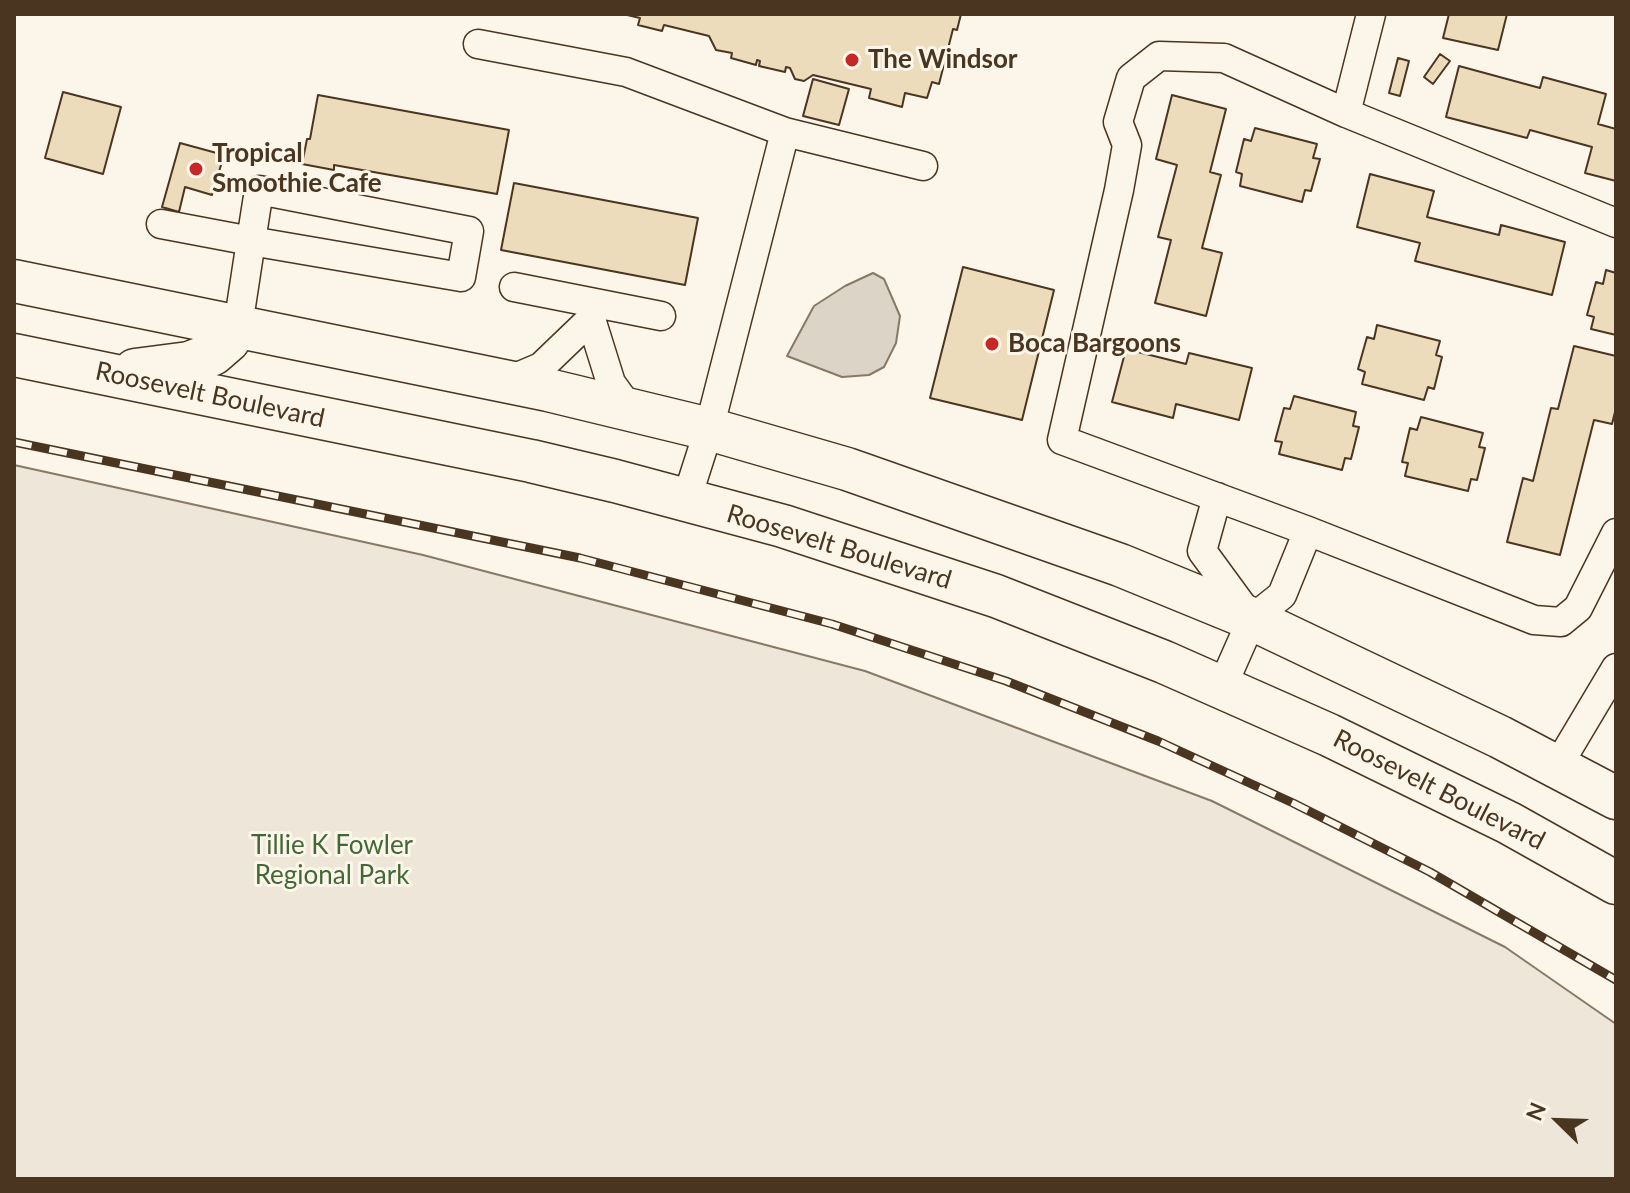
<!DOCTYPE html>
<html>
<head>
<meta charset="utf-8">
<style>
  body { margin:0 }
  #map { position:relative; width:1630px; height:1193px; overflow:hidden; background:#fbf6e9; font-family:Lato,sans-serif }
  canvas { display:block }
  .frame { position:absolute; inset:0; border:16px solid #4a3520; pointer-events:none }
  .north { position:absolute; left:1518px; top:1081px; width:80px; height:80px; -webkit-text-stroke:6px #fbf6e9; paint-order:stroke; rotate:293deg; font-size:22px; font-weight:700; line-height:32px; text-align:center; color:#4a3520 }
  .north::after { content:''; display:block; margin:auto; width:28px; height:36px; background:#4a3520; clip-path:polygon(50% 0,100% 100%,50% 72%,0 100%) }
</style>
</head>
<body>
<div id="map">
<canvas width="1630" height="1193"></canvas>
<div class="frame"></div>
<div class="north">N</div>
</div>
<script>
const ctx = document.querySelector('canvas').getContext('2d');
ctx.lineJoin = 'round';
function fill(path, color) {
  ctx.fillStyle = color;
  ctx.fill(path, 'evenodd');
}
function poly(rows) {
  const path = new Path2D();
  for (const r of rows) {
    path.moveTo(r[0], r[1]);
    for (let i = 2; i < r.length; i += 2) path.lineTo(r[i], r[i + 1]);
  }
  return path;
}
function trace(path, color, width, dash) {
  ctx.strokeStyle = color;
  ctx.lineWidth = width;
  ctx.lineCap = dash ? 'butt' : 'round';
  ctx.setLineDash(dash || []);
  ctx.stroke(path);
}
function label(font, color, halo, rows, align = 'center') {
  ctx.font = font + ' Lato,sans-serif';
  ctx.lineWidth = 6;
  ctx.setLineDash([]);
  ctx.textBaseline = 'middle';
  ctx.strokeStyle = halo;
  ctx.fillStyle = color;
  for (const [text, x, y, turn = 0] of rows) {
    ctx.save();
    ctx.translate(x, y);
    ctx.rotate((+turn || 0) * Math.PI / 180);
    ctx.textAlign = isNaN(turn) ? turn : align;
    if (halo) ctx.strokeText(text, 0, 0);
    ctx.fillText(text, 0, 0);
    ctx.restore();
  }
}
const green = poly([
  [14,465,423,555,865,671,1212,801,1505,947,1616,1024,1616,1179,14,1179,14,465]
]);
fill(green, '#ede6d9');
trace(green, '#887966', 2);
const water = poly([
  [873,273,884,279,900,316,896,343,884,367,869,375,842,377,787,356,814,306,845,286,873,273]
]);
fill(water, '#dcd4c6');
trace(water, '#887966', 2);
const building = poly([
  [623,14,961,14,957,30,953,29,939,84,932,82,927,98,905,93,902,107,869,98,871,89,813,75,804,81,795,79,790,68,786,67,785,72,759,66,760,61,757,60,756,65,731,58,732,53,716,50,709,36,664,25,662,31,638,25,640,18,623,14],
  [1449,14,1507,14,1498,50,1443,38,1449,14],
  [1440,54,1450,61,1433,84,1424,77,1440,54],
  [1398,58,1409,61,1400,96,1389,93,1398,58],
  [1459,66,1540,88,1543,77,1606,94,1598,124,1616,129,1616,181,1585,173,1592,147,1530,130,1527,138,1446,117,1459,66],
  [813,79,849,89,839,125,803,116,813,79],
  [63,92,121,107,103,174,45,158,63,92],
  [318,95,509,130,497,194,334,165,334,170,302,164,307,139,310,139,318,95],
  [1172,95,1226,109,1210,172,1221,175,1202,248,1222,253,1206,316,1155,303,1171,240,1158,237,1177,165,1156,159,1172,95],
  [1255,128,1317,144,1313,158,1320,159,1311,191,1305,190,1302,202,1240,186,1242,174,1236,172,1244,139,1251,141,1255,128],
  [180,143,224,155,212,195,185,187,179,212,162,207,180,143],
  [1370,174,1434,191,1427,217,1499,235,1501,225,1565,242,1552,295,1415,261,1420,243,1357,227,1370,174],
  [514,183,698,218,685,285,501,250,514,183],
  [963,267,1054,290,1022,420,930,398,963,267],
  [1606,270,1616,273,1616,335,1591,329,1594,317,1587,315,1596,282,1603,284,1606,270],
  [1377,325,1440,341,1436,355,1442,357,1434,389,1428,387,1424,400,1362,384,1365,372,1358,369,1367,337,1374,339,1377,325],
  [1574,346,1616,356,1616,408,1612,424,1594,420,1560,555,1507,542,1523,478,1533,481,1551,408,1558,409,1574,346],
  [1126,349,1186,364,1189,353,1252,368,1239,420,1176,404,1173,418,1112,402,1126,349],
  [1294,396,1356,412,1353,426,1359,427,1351,459,1345,458,1342,470,1279,454,1282,442,1275,441,1284,408,1290,409,1294,396],
  [1421,417,1483,433,1479,447,1485,448,1477,480,1471,479,1468,491,1405,476,1408,463,1402,462,1410,428,1417,430,1421,417]
]);
fill(building, '#ecdcbc');
trace(building, '#4a3520', 2);
const minor = poly([
  [1371,14,1346,113,1224,58,1159,56,1131,78,1118,122,1127,145,1119,190,1062,440,1308,531,1534,620,1561,622,1578,608,1616,533],
  [478,44,626,72,785,132,709,429,686,501],
  [1346,113,1616,223],
  [785,132,923,166],
  [161,224,251,241,259,190,469,231,461,277,251,241,238,326],
  [514,287,661,316],
  [508,381,541,367,591,319,611,383,629,408],
  [1217,497,1202,551,1251,618],
  [1222,687,1252,619,1282,595,1308,531],
  [1557,767,1616,668]
]);
const highway = poly([
  [14,281,548,390,709,429,847,469,1120,565,1252,619,1500,737,1616,798],
  [14,355,531,461,615,481,783,526,996,596,1164,662,1329,735,1509,823,1616,883],
  [135,370,189,363,213,354,228,341,238,326]
]);
trace(minor, '#4a3520', 31);
trace(highway, '#4a3520', 45);
trace(minor, '#fbf6e9', 28);
trace(highway, '#fbf6e9', 42);
const rail = poly([
  [14,442,580,558,832,624,1006,681,1158,741,1293,803,1430,872,1616,980]
]);
trace(rail, '#4a3520', 9);
trace(rail, '#fbf6e9', 6, [18]);
for (const [x, y, r, color] of [
  [852,60,8,"#c62828"],
  [196,169,8,"#c62828"],
  [992,344,8,"#c62828"]
]) {
  const dot = new Path2D();
  dot.arc(x, y, r, 0, 2 * Math.PI);
  ctx.fillStyle = color;
  ctx.fill(dot);
  trace(dot, '#fbf6e9', 3);
}
label('bold 26px', '#4a3520', '#fbf6e9', [
  ["The Windsor",868,60],
  ["Tropical",212,154],
  ["Smoothie Cafe",212,184],
  ["Boca Bargoons",1008,344]
], 'left');
label('26px', '#4a3520', '#fbf6e9', [
  ["Roosevelt Boulevard",210,395,12],
  ["Roosevelt Boulevard",839,547,17],
  ["Roosevelt Boulevard",1439,790,27]
]);
label('26px', '#436837', '#fbf6e9', [
  ["Tillie K Fowler",332,846],
  ["Regional Park",332,876]
]);
</script>
</body>
</html>
